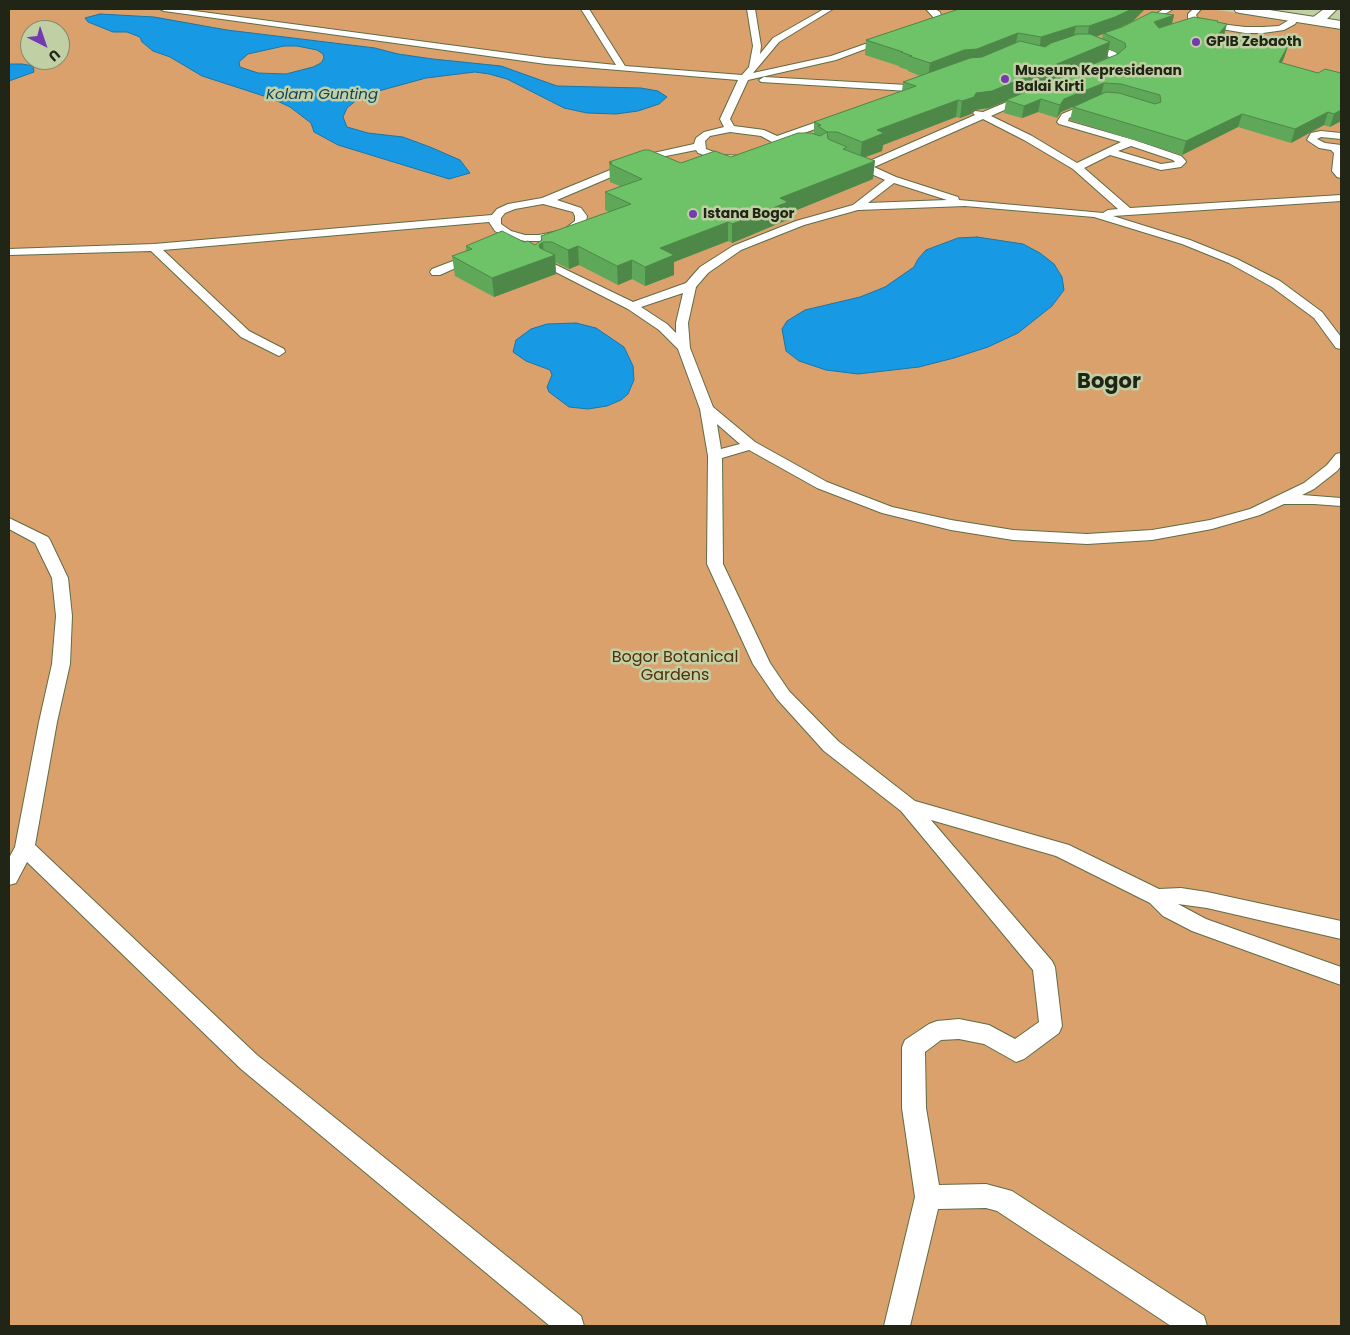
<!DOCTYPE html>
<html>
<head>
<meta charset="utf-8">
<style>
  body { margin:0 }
  #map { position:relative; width:1350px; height:1335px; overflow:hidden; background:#c1cfa5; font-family:Poppins,sans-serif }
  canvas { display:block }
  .frame { position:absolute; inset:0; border:10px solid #202515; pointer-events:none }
  .north { position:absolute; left:20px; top:20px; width:50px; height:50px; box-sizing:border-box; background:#c1cfa5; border:1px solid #818b6b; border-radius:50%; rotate:139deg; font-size:14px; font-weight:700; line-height:20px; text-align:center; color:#202515 }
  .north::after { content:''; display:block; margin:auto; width:18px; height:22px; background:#743bb1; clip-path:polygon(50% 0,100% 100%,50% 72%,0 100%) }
</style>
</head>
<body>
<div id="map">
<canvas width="1350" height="1335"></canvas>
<div class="frame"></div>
<div class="north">U</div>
</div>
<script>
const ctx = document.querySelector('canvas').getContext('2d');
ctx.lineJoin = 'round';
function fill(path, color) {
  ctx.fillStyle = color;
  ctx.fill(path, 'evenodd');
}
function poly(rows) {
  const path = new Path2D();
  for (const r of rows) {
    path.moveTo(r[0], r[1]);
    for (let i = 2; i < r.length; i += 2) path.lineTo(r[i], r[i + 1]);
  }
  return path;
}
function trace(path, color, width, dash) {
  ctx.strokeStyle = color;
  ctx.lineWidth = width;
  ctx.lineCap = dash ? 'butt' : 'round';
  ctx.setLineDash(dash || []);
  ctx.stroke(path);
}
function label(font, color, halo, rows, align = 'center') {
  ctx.font = font + ' Poppins,sans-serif';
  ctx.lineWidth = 5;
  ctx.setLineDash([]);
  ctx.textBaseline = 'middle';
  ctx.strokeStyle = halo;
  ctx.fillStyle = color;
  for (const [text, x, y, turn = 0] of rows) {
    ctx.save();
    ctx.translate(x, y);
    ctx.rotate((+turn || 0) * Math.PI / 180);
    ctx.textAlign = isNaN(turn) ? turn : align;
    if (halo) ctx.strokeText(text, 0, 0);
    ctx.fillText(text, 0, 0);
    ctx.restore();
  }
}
fill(poly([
  [9,9,1212,9,1341,29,1341,1326,9,1326],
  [30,30,60,30,60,60,30,60]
]), '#dba16d');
const water = poly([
  [100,14,154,17,227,30,375,48,398,54,433,59,501,66,557,86,641,88,658,91,667,97,659,104,638,111,616,114,587,113,564,108,507,79,489,74,475,72,426,78,375,92,359,98,347,108,343,117,347,127,368,133,403,137,430,147,460,160,470,173,449,179,338,145,314,132,311,123,290,107,273,99,202,76,170,57,153,51,142,42,140,37,127,32,113,32,88,22,85,18,100,14],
  [284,46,297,46,317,50,323,54,324,58,321,63,313,67,286,74,258,73,240,67,239,62,248,54,284,46],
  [9,64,22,64,33,66,34,72,9,81,9,64],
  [977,237,1023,244,1040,253,1054,264,1062,277,1064,290,1052,306,1018,333,988,347,954,358,919,367,858,374,826,370,799,361,786,351,782,329,787,321,805,310,860,297,885,287,914,267,918,259,926,250,958,238,977,237],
  [576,323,596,328,624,347,633,366,634,380,628,394,621,400,607,406,588,409,569,407,549,392,547,387,552,375,550,370,526,361,513,352,516,340,531,329,547,324,576,323]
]);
fill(water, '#1899e4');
trace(water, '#1a76a6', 1);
const service = poly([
  [160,9,180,9,546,58,616,65,581,9,589,9,625,66,742,75,749,67,753,46,747,9,755,9,761,46,760,54,773,38,824,9,833,9,779,42,753,73,831,56,888,36,892,39,836,60,748,80,730,119,734,126,764,130,777,136,834,116,840,116,840,120,782,141,783,145,781,150,774,156,748,162,721,161,698,153,696,150,656,158,557,200,581,208,587,216,586,222,579,230,570,235,539,241,525,241,503,236,495,231,489,222,163,250,249,331,284,349,285,352,279,356,241,337,151,251,9,255,9,249,154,244,492,215,497,209,508,204,542,198,649,154,694,144,696,138,704,132,724,127,720,119,738,80,546,64,164,11,160,9],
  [730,132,761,136,772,142,773,145,767,152,748,156,722,155,706,149,705,141,710,136,730,132],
  [543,204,573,212,575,216,575,221,563,230,539,235,525,235,511,231,501,224,501,218,505,213,515,209,543,204],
  [926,9,935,9,940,12,942,19,923,30,917,30,917,26,934,18,926,9],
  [1164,9,1173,9,1145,26,1138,24,1164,9],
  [1193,9,1201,9,1196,15,1199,22,1195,24,1188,19,1188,14,1193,9],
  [1293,15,1300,17,1295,24,1284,30,1263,33,1245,33,1204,26,1200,24,1204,22,1245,27,1263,27,1279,26,1289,20,1293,15],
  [1088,42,1115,52,1122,58,1104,69,1098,69,1098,65,1112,58,1085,47,1084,45,1088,42],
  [764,77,925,86,930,89,925,92,761,82,759,80,764,77],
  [1026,94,1031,97,1029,99,991,116,1032,136,1077,163,1121,142,1059,124,1057,122,1062,114,1093,101,1096,102,1096,106,1069,118,1068,121,1134,140,1181,156,1185,160,1186,162,1181,167,1161,170,1110,155,1084,168,1130,208,1341,195,1341,201,1113,216,1190,240,1237,259,1280,281,1322,312,1341,337,1341,349,1336,348,1314,318,1272,287,1229,263,1182,244,1094,217,965,206,858,210,804,225,741,250,708,273,696,287,688,323,690,348,713,407,755,442,827,482,892,507,951,520,1013,530,1087,534,1152,530,1210,520,1250,509,1304,483,1327,465,1336,454,1341,453,1341,466,1337,471,1314,489,1302,495,1341,498,1341,506,1314,504,1284,504,1260,515,1212,529,1152,540,1087,544,1013,540,951,530,882,513,817,488,749,450,722,458,723,564,770,663,789,691,838,741,915,801,1069,845,1159,889,1181,888,1207,892,1341,921,1341,939,1207,908,1178,904,1206,919,1341,967,1341,985,1192,931,1163,916,1150,903,1056,856,931,820,1052,961,1055,967,1062,1026,1059,1033,1024,1059,1016,1062,984,1044,959,1039,941,1040,925,1052,926,1108,939,1185,986,1184,1012,1191,1204,1316,1207,1326,1171,1326,997,1211,986,1208,938,1209,910,1326,884,1326,915,1197,902,1108,902,1047,905,1040,929,1024,937,1021,959,1019,989,1025,1015,1039,1039,1022,1033,970,901,811,824,751,777,699,753,664,707,564,708,456,700,409,678,349,659,330,628,309,542,265,544,263,552,263,633,302,686,283,700,267,733,246,796,221,853,205,885,180,849,164,848,162,849,160,853,159,865,163,975,115,973,113,975,111,983,112,1026,94],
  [983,119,1024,140,1073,169,1118,209,1108,210,1103,213,959,200,958,197,896,177,874,167,983,119],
  [1131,146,1173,160,1175,162,1161,164,1118,151,1131,146],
  [894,183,947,200,868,203,894,183],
  [683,293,676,323,676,333,667,324,641,307,683,293],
  [717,424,740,444,721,449,717,424],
  [1321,131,1341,133,1341,139,1321,137,1317,139,1325,143,1341,145,1341,178,1337,177,1332,171,1334,153,1331,150,1319,148,1307,140,1311,133,1321,131],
  [474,253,480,256,478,258,440,275,432,275,430,272,432,269,474,253],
  [9,518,48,537,50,540,68,578,72,616,70,664,57,722,35,845,257,1055,581,1316,584,1326,550,1326,241,1069,27,862,16,883,9,885,9,858,15,847,39,722,52,664,56,616,52,578,35,543,9,529,9,518]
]);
const minor = poly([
  [1324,9,1337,9,1322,24,1312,24,1311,21,1312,18,1324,9]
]);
const primary = poly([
  [1234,9,1263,9,1341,21,1341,29,1240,13,1236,12,1234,9]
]);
trace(service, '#606c45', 2);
trace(minor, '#606c45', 2);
trace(primary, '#606c45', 2);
fill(service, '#fff');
fill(minor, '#fff');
fill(primary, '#fff');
fill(poly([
  [959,9,1145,9,1133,21,1119,28,1174,15,1172,24,1217,22,1224,35,1223,37,1288,46,1284,58,1282,63,1318,73,1341,73,1341,121,1330,127,1324,125,1291,143,1238,127,1182,155,1070,120,1073,107,1061,112,1057,118,1038,112,1022,118,1004,113,1006,101,989,108,974,110,971,114,960,118,956,117,883,145,882,151,865,157,873,179,787,214,787,220,732,243,728,241,674,262,674,275,645,286,632,279,618,285,579,265,569,269,555,262,556,274,494,297,455,276,452,256,466,251,466,246,524,242,535,245,541,241,541,236,609,212,605,210,605,192,620,186,610,182,609,162,681,163,731,157,814,134,814,122,902,91,903,82,920,76,908,71,908,70,899,67,899,66,865,55,866,40],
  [1103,34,1102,39,1096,37],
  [1109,49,1119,54,1053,81,1107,58]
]), '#5fa759');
fill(poly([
  [1132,9,1145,9,1133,21,1112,31,1104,33,1103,34,1087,40,1089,26],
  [1174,15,1171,27,1151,34,1154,22],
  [1227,24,1224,35,1214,48,1217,36],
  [1076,26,1073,40,1039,52,1041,37],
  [1018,33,1015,47,928,78,930,63,964,50],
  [1110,42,1107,58,1007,100,1006,100,1006,101,989,108,974,110,971,114,960,118,962,101,976,93],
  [1288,46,1284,58,1276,74,1279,62],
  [1104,83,1101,95,1061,112,1057,118,1060,105,1064,99],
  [1041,99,1038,112,1022,118,1024,106],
  [958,100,956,117,883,145,882,151,860,159,862,142,877,130],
  [1341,110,1341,121,1330,127,1334,114],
  [1328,112,1324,125,1291,143,1295,129],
  [1242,114,1238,127,1182,155,1186,141],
  [875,161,873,179,787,214,787,220,732,243,732,224,780,198],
  [728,222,728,241,674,262,674,275,645,286,645,267,660,248],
  [543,242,544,259,555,255,556,274,494,297,492,278],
  [578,246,579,265,569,269,568,250],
  [632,260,632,279,618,285,617,266]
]), '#4d8848');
const building = poly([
  [959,9,1132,9,1115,17,1089,26,1076,26,1041,37,1018,33,977,49,964,50,930,63,909,56,912,56,901,52,903,52,866,40,959,9],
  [1152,12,1174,15,1154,22,1159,28,1194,17,1218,21,1217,22,1227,24,1217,36,1288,46,1279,62,1318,73,1325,69,1341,73,1341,110,1334,114,1328,112,1295,129,1242,114,1186,141,1073,107,1106,92,1119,93,1155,104,1161,102,1160,95,1121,84,1104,83,1064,99,1060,105,1041,99,1024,106,1006,100,1118,54,1126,47,1125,43,1104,33,1122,27,1152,12],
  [1078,34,1090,34,1110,42,992,91,976,93,974,97,962,101,958,100,877,130,884,133,862,142,837,132,827,132,818,126,821,125,814,122,916,86,903,82,970,58,982,57,1020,41,1045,47,1051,43,1078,34],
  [827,132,828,139,847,147,843,149,875,161,780,198,788,202,732,224,728,222,660,248,674,255,645,267,632,260,617,266,578,246,568,250,552,242,543,242,539,245,540,248,555,255,492,278,452,256,472,249,466,246,502,231,524,242,528,241,535,245,542,240,541,236,631,204,605,192,642,179,610,164,612,163,609,162,644,150,649,150,681,163,715,151,731,157,798,133,811,133,820,136,827,132]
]);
fill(building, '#6ec267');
trace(building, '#4d8848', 1);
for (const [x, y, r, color] of [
  [1196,42,5,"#743bb1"],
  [1005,79,5,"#743bb1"],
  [693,214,5,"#743bb1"]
]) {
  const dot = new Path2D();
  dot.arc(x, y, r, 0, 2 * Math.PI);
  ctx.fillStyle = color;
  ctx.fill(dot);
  trace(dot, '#c1cfa5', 2);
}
label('bold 14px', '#202515', '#c1cfa5', [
  ["GPIB Zebaoth",1206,42],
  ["Museum Kepresidenan",1015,71],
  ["Balai Kirti",1015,87],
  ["Istana Bogor",703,214]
], 'left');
label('italic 15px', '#103e5d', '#c1cfa5', [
  ["Kolam Gunting",322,95]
]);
label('16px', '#522f08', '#c1cfa5', [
  ["Bogor Botanical",675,658],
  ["Gardens",675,676]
]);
label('bold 21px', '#202515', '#c1cfa5', [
  ["Bogor",1109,383]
]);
</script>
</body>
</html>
